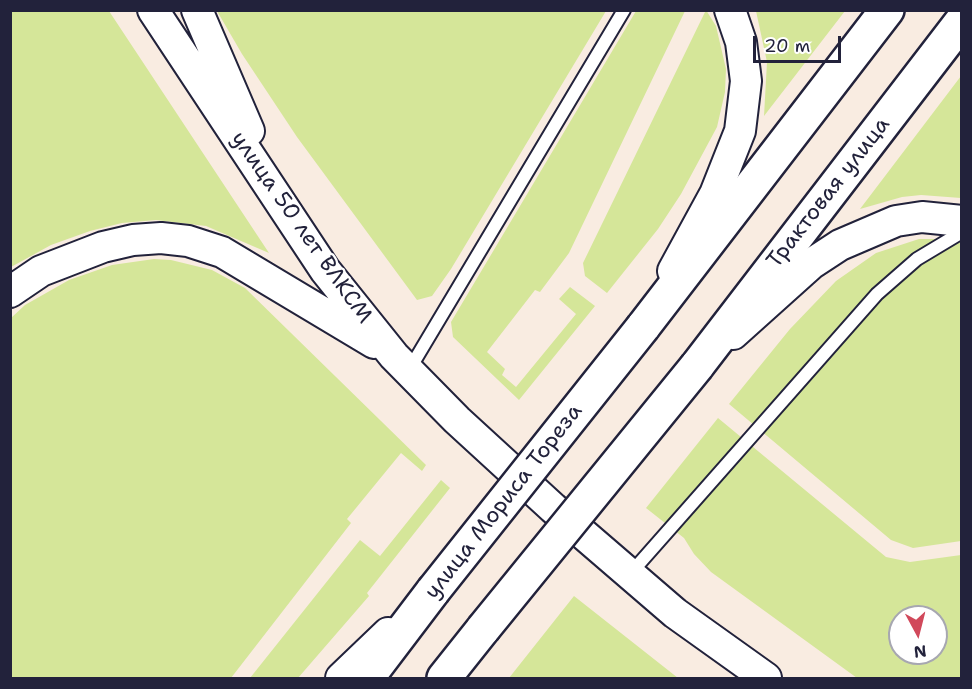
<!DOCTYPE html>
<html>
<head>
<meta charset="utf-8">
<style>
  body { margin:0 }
  #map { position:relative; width:972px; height:689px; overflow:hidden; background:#f9ece1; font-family:"Shantell Sans",sans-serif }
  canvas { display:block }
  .frame { position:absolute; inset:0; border:12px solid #22223b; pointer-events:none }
  .north { position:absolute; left:888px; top:605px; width:60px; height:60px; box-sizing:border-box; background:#fff; border:2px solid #a7a7b1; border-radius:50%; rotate:173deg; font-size:16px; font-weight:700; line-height:24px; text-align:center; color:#22223b }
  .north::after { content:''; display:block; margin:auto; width:21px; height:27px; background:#d1495b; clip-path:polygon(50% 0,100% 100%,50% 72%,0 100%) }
  .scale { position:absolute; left:753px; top:36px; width:88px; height:27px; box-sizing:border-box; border:3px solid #22223b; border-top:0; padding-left:8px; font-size:18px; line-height:21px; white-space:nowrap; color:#22223b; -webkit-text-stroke:4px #fff; paint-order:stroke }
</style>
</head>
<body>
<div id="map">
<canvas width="972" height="689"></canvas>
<div class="frame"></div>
<div class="north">N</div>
<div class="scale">20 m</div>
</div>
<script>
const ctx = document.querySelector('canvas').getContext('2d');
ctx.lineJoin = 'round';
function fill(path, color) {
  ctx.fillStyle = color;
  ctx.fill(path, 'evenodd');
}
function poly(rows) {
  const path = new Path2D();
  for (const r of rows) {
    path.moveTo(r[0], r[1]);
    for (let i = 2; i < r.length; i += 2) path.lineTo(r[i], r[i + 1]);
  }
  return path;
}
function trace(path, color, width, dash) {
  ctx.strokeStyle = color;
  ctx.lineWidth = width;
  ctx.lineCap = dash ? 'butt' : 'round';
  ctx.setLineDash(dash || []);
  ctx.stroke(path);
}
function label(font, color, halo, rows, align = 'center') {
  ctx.font = font + ' "Shantell Sans",sans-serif';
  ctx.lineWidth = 4.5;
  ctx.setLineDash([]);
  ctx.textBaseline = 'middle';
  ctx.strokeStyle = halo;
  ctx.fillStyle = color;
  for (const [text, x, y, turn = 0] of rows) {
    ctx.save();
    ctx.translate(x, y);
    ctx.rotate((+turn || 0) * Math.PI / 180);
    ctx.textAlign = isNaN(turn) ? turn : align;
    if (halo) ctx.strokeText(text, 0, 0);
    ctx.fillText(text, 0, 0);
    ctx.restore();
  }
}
fill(poly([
  [11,10,109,11,269,253,206,226,156,220,122,223,90,231,51,245,11,267],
  [706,10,716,26,726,69,725,92,717,127,681,194,658,229,607,293,585,276,583,263],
  [217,11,606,11,451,269,432,296,417,300,297,137,242,54],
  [636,11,685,11,569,253,540,292,535,290,487,352,505,369,502,375,516,387,576,314,559,299,570,287,595,306,519,400,453,337,451,322],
  [756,11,845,11,764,116,767,62],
  [961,76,961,198,921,195,902,197,860,209],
  [919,239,942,239,961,243,961,541,913,548,891,540,729,404,790,329,836,281,876,253],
  [154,259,171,260,212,270,245,288,426,465,422,471,401,453,347,519,351,523,231,678,11,678,11,318,25,305,69,280,112,265],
  [718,418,886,557,910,562,961,555,961,678,857,678,711,572,694,554,684,538,646,508],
  [900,617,936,617,936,653,900,653],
  [441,480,450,488,367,593,369,596,298,678,250,678,360,540,380,556],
  [574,596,678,678,509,678]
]), '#d5e699');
const service = poly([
  [409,370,624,10],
  [630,574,877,294,917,259,962,232]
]);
const tertiary = poly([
  [153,10,325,270,394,356,457,420,553,508,675,613,766,678],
  [197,10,249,131],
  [673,271,715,194,740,131,746,81,741,42,730,10],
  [10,292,41,271,103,247,133,240,161,238,188,241,222,252,374,343],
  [733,334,811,264,840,245,896,221,922,217,962,221],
  [341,678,388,633]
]);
const primary = poly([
  [643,327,887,10],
  [697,366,962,21],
  [367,678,433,591],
  [444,678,483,629]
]);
trace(service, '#22223b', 16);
trace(tertiary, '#22223b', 34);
trace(primary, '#22223b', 38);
trace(service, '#fff', 12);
trace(tertiary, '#fff', 30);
trace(primary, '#fff', 33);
const primaryBridge = poly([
  [433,591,643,327],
  [483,629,697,366]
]);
trace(primaryBridge, '#22223b', 38, []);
trace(primaryBridge, '#fff', 33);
label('22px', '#22223b', '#fff', [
  ["Трактовая улица",829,193,-52],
  ["улица 50 лет ВЛКСМ",301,228,55],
  ["улица Мориса Тореза",504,502,-52]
]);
</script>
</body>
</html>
